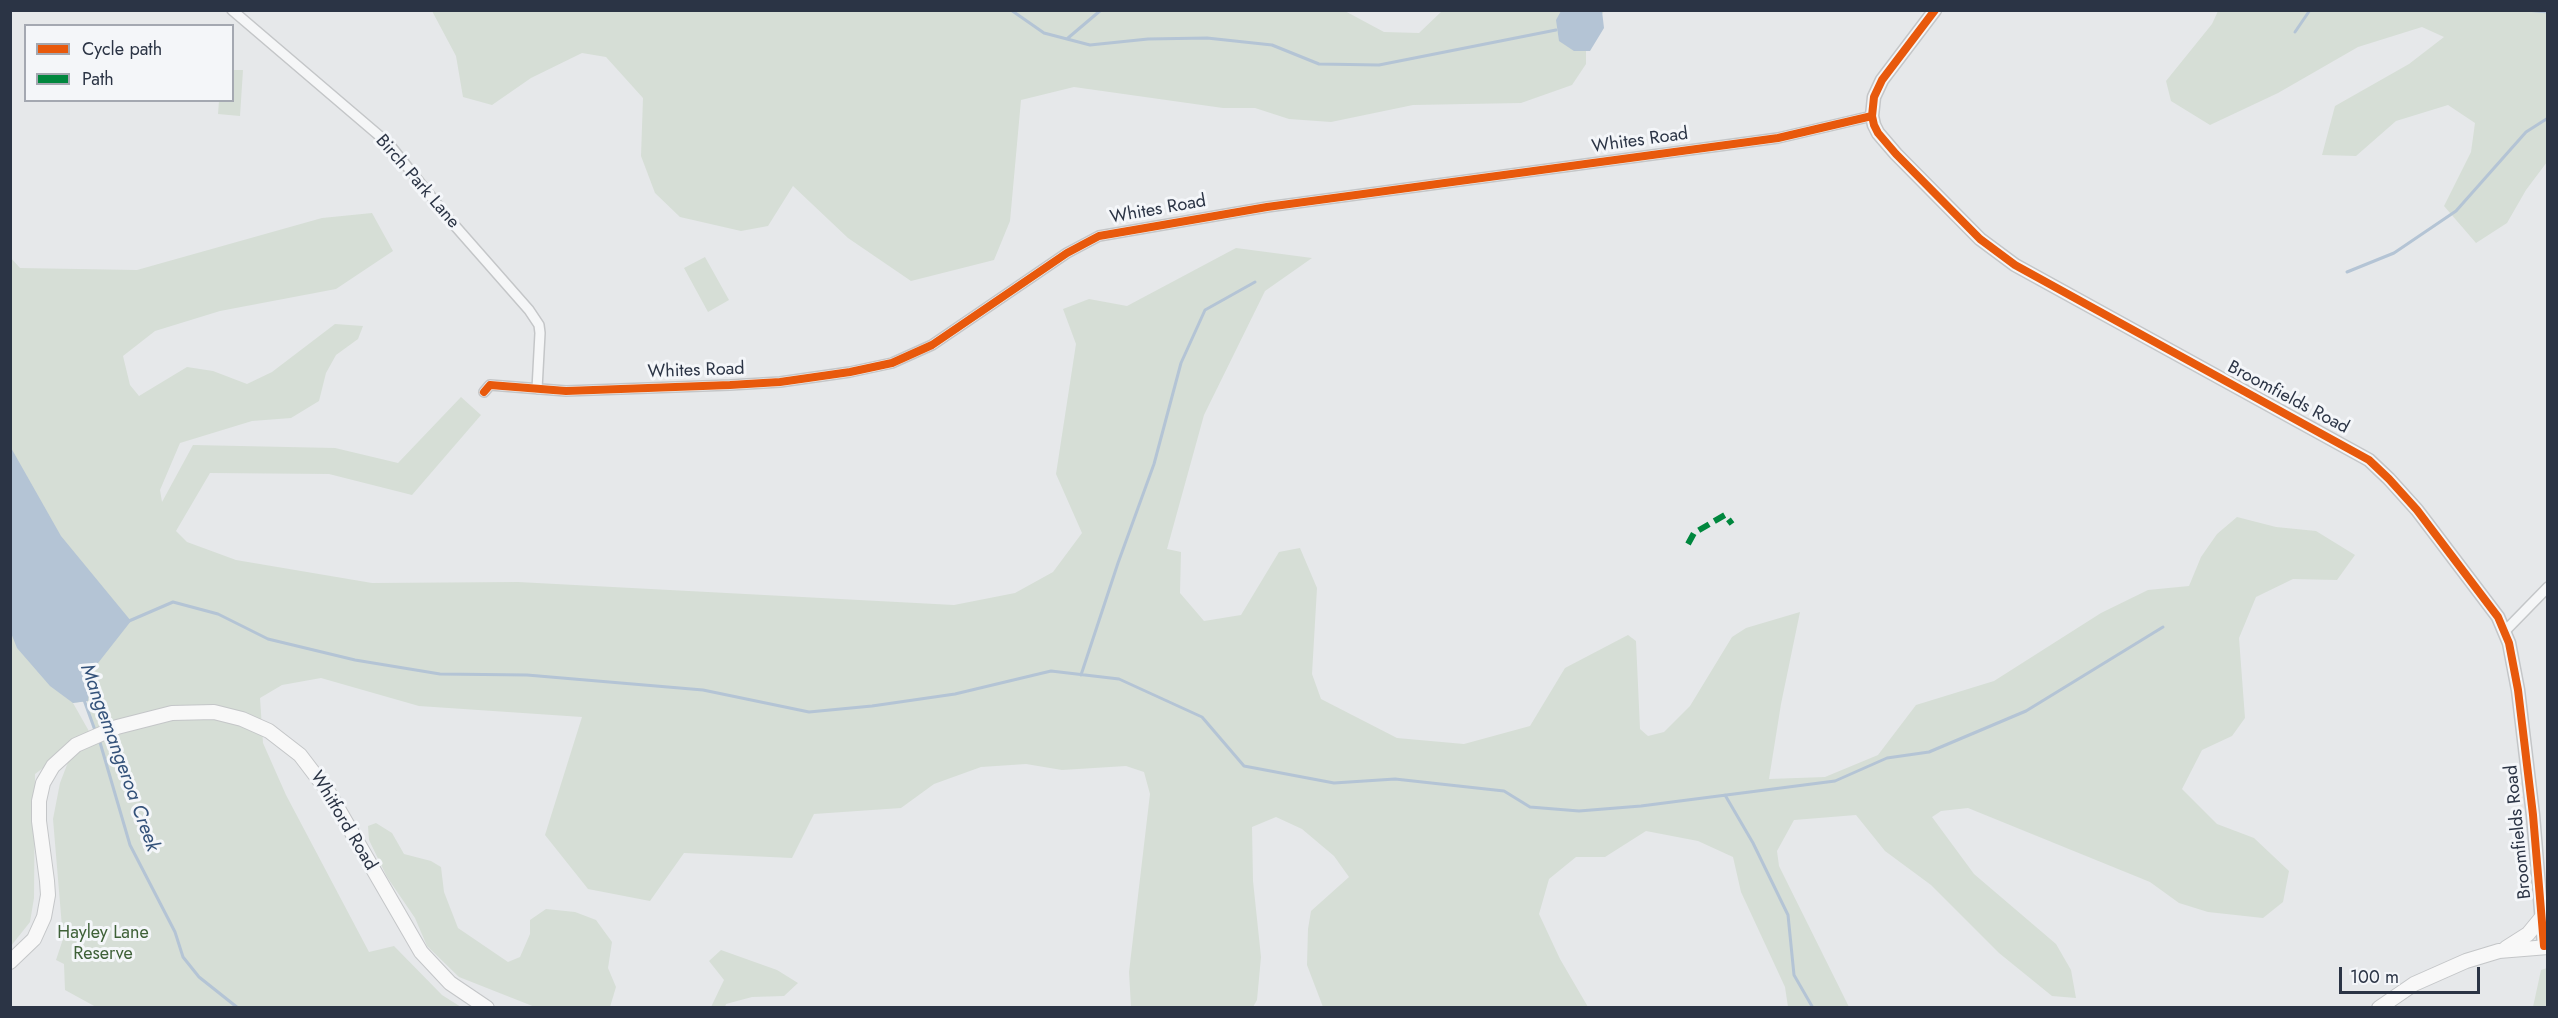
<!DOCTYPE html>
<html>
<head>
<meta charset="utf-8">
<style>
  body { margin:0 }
  #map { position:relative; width:2558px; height:1018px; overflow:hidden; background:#e6e8ea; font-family:Jost,sans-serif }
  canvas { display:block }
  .frame { position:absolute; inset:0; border:12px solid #2b3445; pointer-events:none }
  .legend { position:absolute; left:24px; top:24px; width:210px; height:78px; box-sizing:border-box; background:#f4f6f9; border:2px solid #a4a8b1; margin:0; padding:8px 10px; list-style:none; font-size:18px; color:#2b3445 }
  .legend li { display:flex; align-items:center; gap:12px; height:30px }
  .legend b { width:30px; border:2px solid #a4a8b1 }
  .scale { position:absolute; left:2339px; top:967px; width:141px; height:27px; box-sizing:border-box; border:3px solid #2b3445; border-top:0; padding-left:8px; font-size:18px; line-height:21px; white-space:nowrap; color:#2b3445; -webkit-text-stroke:4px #f4f6f9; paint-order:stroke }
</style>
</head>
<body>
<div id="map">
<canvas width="2558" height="1018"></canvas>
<div class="frame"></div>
<ul class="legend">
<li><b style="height:8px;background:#e8590c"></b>Cycle path</li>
<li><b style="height:8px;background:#00873e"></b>Path</li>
</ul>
<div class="scale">100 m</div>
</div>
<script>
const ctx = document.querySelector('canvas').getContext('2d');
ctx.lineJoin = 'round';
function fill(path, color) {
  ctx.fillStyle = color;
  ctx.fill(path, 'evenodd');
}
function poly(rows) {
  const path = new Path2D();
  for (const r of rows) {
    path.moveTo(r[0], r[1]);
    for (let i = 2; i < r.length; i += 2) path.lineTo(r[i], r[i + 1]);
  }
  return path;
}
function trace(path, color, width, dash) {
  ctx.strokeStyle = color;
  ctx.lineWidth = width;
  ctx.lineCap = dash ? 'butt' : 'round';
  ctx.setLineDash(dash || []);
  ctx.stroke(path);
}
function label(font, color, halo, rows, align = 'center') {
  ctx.font = font + ' Jost,sans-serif';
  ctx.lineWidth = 6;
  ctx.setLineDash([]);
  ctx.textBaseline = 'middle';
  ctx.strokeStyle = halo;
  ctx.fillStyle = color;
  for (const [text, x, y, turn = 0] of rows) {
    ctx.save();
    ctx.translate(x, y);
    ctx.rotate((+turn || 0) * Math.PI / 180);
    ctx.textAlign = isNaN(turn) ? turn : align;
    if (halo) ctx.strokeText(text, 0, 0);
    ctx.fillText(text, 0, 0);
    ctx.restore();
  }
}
fill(poly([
  [1343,10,1384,32,1419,33,1442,11,1604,11,1586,43,1586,64,1572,85,1521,103,1413,105,1331,122,1289,119,1255,108,1223,108,1074,87,1021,100,1010,221,994,260,911,281,848,238,793,186,768,226,741,231,680,217,655,193,641,156,643,98,606,57,582,53,531,78,492,105,463,97,456,56,432,11],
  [2218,11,2547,11,2547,162,2526,190,2507,223,2476,243,2444,206,2471,152,2475,123,2448,105,2396,121,2356,156,2322,155,2335,106,2409,64,2444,37,2422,27,2358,47,2278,93,2210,125,2171,101,2166,81,2212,24],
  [233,70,243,70,240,116,218,114,219,101,232,100],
  [372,213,393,251,336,289,220,311,155,331,123,356,130,385,139,396,187,367,213,371,247,384,272,372,335,324,363,326,358,339,336,355,326,373,319,401,291,418,252,421,180,443,160,490,162,502,193,445,335,448,398,463,461,397,481,415,412,495,329,474,210,473,176,531,187,542,236,560,372,583,518,582,954,605,1015,593,1053,572,1082,533,1056,474,1076,344,1063,309,1089,299,1127,306,1236,248,1312,258,1265,291,1204,415,1167,549,1181,552,1180,593,1204,621,1241,615,1279,552,1300,548,1317,588,1312,674,1321,699,1397,738,1464,744,1530,726,1565,668,1628,635,1636,641,1640,729,1648,736,1664,732,1690,706,1732,637,1746,628,1800,612,1781,704,1769,779,1825,777,1878,755,1916,705,1994,681,2101,613,2148,590,2189,586,2201,557,2217,534,2237,517,2276,527,2316,531,2355,555,2337,580,2293,579,2256,597,2239,638,2245,718,2232,736,2202,750,2182,789,2217,824,2254,838,2289,871,2283,902,2263,918,2208,912,2179,903,2150,882,1968,808,1941,811,1932,817,1974,874,2056,944,2071,970,2076,998,2052,996,1999,953,1931,885,1885,851,1856,815,1794,820,1777,851,1779,866,1849,1007,1788,1007,1785,987,1741,892,1733,857,1698,841,1646,831,1605,857,1576,857,1549,879,1539,914,1560,959,1588,1007,1323,1007,1307,965,1308,929,1311,911,1349,877,1334,856,1302,829,1276,817,1252,827,1253,881,1261,957,1257,1000,1253,1007,1131,1007,1129,972,1150,794,1144,772,1126,766,1062,770,1026,764,981,767,934,784,901,808,814,814,792,858,684,853,650,901,588,889,545,835,582,717,419,706,321,678,282,685,260,698,263,743,286,795,369,952,394,946,442,995,461,1007,96,1007,65,990,64,964,56,960,63,939,53,819,60,783,70,757,77,751,96,743,87,701,73,703,90,733,35,774,34,898,30,922,11,946,10,257,20,268,137,270,322,218],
  [705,257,729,300,708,312,684,268],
  [376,823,392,833,404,854,431,861,441,867,444,892,458,928,508,962,520,957,530,934,530,920,546,909,575,912,596,920,612,942,608,968,616,987,610,1007,535,1007,459,977,427,946,415,918,387,877,369,840,368,826],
  [721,950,777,970,798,983,784,996,752,997,726,1004,725,1007,711,1007,724,980,709,961],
  [2547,968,2547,1007,2533,1007,2541,970]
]), '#d6ded6');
fill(poly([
  [1561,11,1602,11,1604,28,1590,51,1574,51,1559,41,1556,20],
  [10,446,61,536,131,621,91,672,88,701,73,703,50,686,17,648,11,633]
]), '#b4c4d5');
trace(poly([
  [1011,10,1044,33,1090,45,1148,39,1207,38,1272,45,1319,64,1379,65,1556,30],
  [2526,10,2548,12],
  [2295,32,2310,10],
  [1068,38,1101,10],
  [2347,272,2394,253,2456,211,2526,132,2548,118],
  [129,621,173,602,218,614,268,639,355,660,440,674,527,675,703,690,809,712,872,706,955,694,1051,671,1119,679,1202,717,1244,766,1334,783,1395,779,1504,791,1530,807,1579,811,1641,806,1835,781,1887,758,1929,752,2026,711,2163,627],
  [1081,675,1118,563,1154,464,1181,363,1205,310,1255,282],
  [84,700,96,733],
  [99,739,130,845,175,932,183,957,199,977,238,1008],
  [1725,795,1753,843,1788,915,1794,975,1813,1008]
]), '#b4c4d5', 3);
const minor = poly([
  [232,10,389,144,449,219,529,310,539,325,540,333,537,389],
  [484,392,490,385,566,391,730,385,780,382,850,372,892,363,932,345,1067,253,1099,236,1267,207,1778,138,1872,116],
  [2505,631,2548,587]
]);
const tertiary = poly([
  [1935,10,1882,80,1874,97,1872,116,1874,125,1878,133,1896,154,1980,239,2015,265,2369,460,2389,479,2417,510,2498,617,2509,643,2518,690,2533,815,2544,946]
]);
const secondary = poly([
  [2506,948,2528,934,2542,917,2548,924],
  [10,962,34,939,44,917,48,895,47,881,39,821,39,801,43,783,53,766,76,745,117,727,172,713,214,712,242,719,269,731,300,755,329,793,421,952,450,983,487,1008],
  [2379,1008,2414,984,2466,961,2499,951,2548,947]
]);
trace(minor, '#c4c6c8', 12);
trace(tertiary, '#c4c6c8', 15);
trace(secondary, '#c4c6c8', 16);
trace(minor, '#f5f6f7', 9);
trace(tertiary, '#f5f6f7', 12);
trace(secondary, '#f8f8f8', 14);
trace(poly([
  [1688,544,1694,533,1725,515,1732,524]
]), '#00873e', 6, [12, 6]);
trace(poly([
  [1935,10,1882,80,1874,97,1872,116,1874,125,1878,133,1896,154,1980,239,2015,265,2369,460,2389,479,2417,510,2498,617,2509,643,2518,690,2533,815,2544,946],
  [484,392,490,385,566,391,730,385,780,382,850,372,892,363,932,345,1067,253,1099,236,1267,207,1778,138,1872,116]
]), '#e8590c', 8);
label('18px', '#2b3445', '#f4f6f9', [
  ["Whites Road",1640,141,-8],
  ["Birch Park Lane",417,182,49],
  ["Whites Road",1158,210,-10],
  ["Whites Road",696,371,-2],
  ["Broomfields Road",2288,398,28],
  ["Whitford Road",343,821,59],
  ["Broomfields Road",2519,832,-96]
]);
label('18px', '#3f6138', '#f4f6f9', [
  ["Hayley Lane",103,934],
  ["Reserve",103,955]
]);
label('italic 20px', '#34527a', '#f4f6f9', [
  ["Mangemangeroa Creek",119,758,70]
]);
</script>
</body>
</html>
